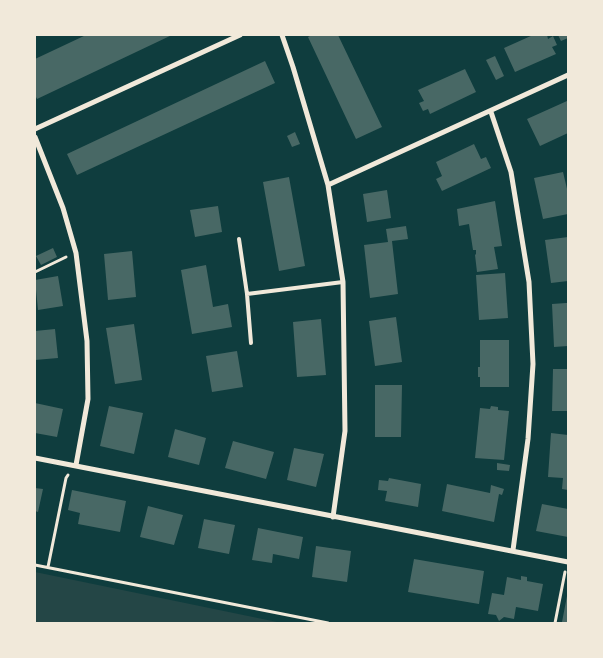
<!DOCTYPE html>
<html>
<head>
<meta charset="utf-8">
<style>
  body { margin:0 }
  #map { position:relative; width:603px; height:658px; overflow:hidden; background:#0f3d3e; font-family:Karla,sans-serif }
  canvas { display:block }
  .frame { position:absolute; inset:0; border:36px solid #f1e9da; pointer-events:none }
</style>
</head>
<body>
<div id="map">
<canvas width="603" height="658"></canvas>
<div class="frame"></div>
</div>
<script>
const ctx = document.querySelector('canvas').getContext('2d');
ctx.lineJoin = 'round';
function fill(path, color) {
  ctx.fillStyle = color;
  ctx.fill(path, 'evenodd');
}
function poly(rows) {
  const path = new Path2D();
  for (const r of rows) {
    path.moveTo(r[0], r[1]);
    for (let i = 2; i < r.length; i += 2) path.lineTo(r[i], r[i + 1]);
  }
  return path;
}
function trace(path, color, width, dash) {
  ctx.strokeStyle = color;
  ctx.lineWidth = width;
  ctx.lineCap = dash ? 'butt' : 'round';
  ctx.setLineDash(dash || []);
  ctx.stroke(path);
}
fill(poly([
  [35,572,282,623,35,623]
]), '#244646');
fill(poly([
  [86,35,172,35,37,99,35,95,35,59],
  [312,35,338,35,382,127,356,139,308,37],
  [533,35,547,35,548,39,553,36,557,45,552,47,556,54,515,72,504,48],
  [558,35,568,35,568,38,561,41],
  [495,56,504,76,496,80,486,60],
  [265,61,275,83,77,175,67,154],
  [465,69,476,92,430,114,428,109,423,111,419,103,424,101,418,90],
  [567,101,568,133,540,146,527,119],
  [295,132,300,144,292,147,287,136],
  [474,144,481,159,486,157,491,168,442,191,436,179,442,176,436,162],
  [563,172,568,193,568,214,543,219,534,178],
  [289,177,305,266,279,271,263,182],
  [387,190,391,218,367,222,363,194],
  [495,201,502,246,494,247,498,269,477,272,475,255,476,254,476,250,473,250,469,224,459,226,457,209],
  [218,206,222,232,195,237,190,210],
  [406,226,408,239,392,241,398,294,370,298,364,245,388,242,386,229],
  [568,237,568,281,551,283,545,240],
  [53,248,57,257,41,265,36,256],
  [132,251,136,297,108,300,104,254],
  [206,265,213,307,228,304,232,327,192,334,181,270],
  [505,273,508,318,479,320,476,275],
  [58,276,63,306,38,310,35,280],
  [566,303,568,303,568,346,554,347,552,304],
  [396,317,402,362,375,366,369,321],
  [321,319,326,375,297,377,293,322],
  [134,324,142,380,115,384,106,328],
  [55,329,58,358,35,360,35,331],
  [480,340,509,340,509,387,480,387,480,377,478,377,478,367,480,367],
  [237,351,243,387,212,392,206,356],
  [553,369,568,369,568,411,552,411],
  [375,385,402,385,401,437,375,437],
  [35,403,63,409,57,437,35,433],
  [109,406,143,413,134,454,100,446],
  [491,406,498,407,498,410,509,411,504,460,475,458,480,408,490,409],
  [175,429,206,438,199,465,168,457],
  [551,433,568,435,568,490,562,489,563,478,548,477],
  [233,441,274,452,266,479,225,468],
  [294,448,324,454,316,487,287,480],
  [497,463,510,465,509,471,497,470],
  [389,478,421,484,418,507,385,501,387,491,378,490,379,480,388,481],
  [447,484,490,493,491,485,504,489,502,495,499,494,494,522,442,511],
  [35,488,43,489,38,512,35,511],
  [72,490,126,501,120,532,78,524,80,513,68,510],
  [542,504,568,509,568,537,536,531],
  [148,506,183,515,174,545,140,537],
  [204,519,235,525,229,554,198,548],
  [258,528,303,537,299,559,273,554,272,563,252,560],
  [316,546,351,551,347,582,312,577],
  [414,559,484,571,479,604,408,592],
  [521,576,527,577,527,581,543,584,538,611,516,607,514,619,504,617,499,621,496,615,488,614,492,593,504,595,507,577,521,580],
  [567,596,568,623,566,623,562,622]
]), '#486865');
trace(poly([
  [35,272,66,257],
  [35,565,328,623],
  [48,567,66,478,68,475],
  [555,623,565,572]
]), '#f1e9da', 3);
trace(poly([
  [239,239,247,294,343,282],
  [247,294,251,343]
]), '#f1e9da', 4);
trace(poly([
  [282,35,293,67,328,185,343,282,345,431,333,517],
  [491,112,511,172,529,282,533,364,528,439,513,550],
  [35,129,240,35],
  [35,137,63,208,76,253,87,341,88,399,76,465],
  [328,185,568,75],
  [35,458,568,562]
]), '#f1e9da', 5);
</script>
</body>
</html>
